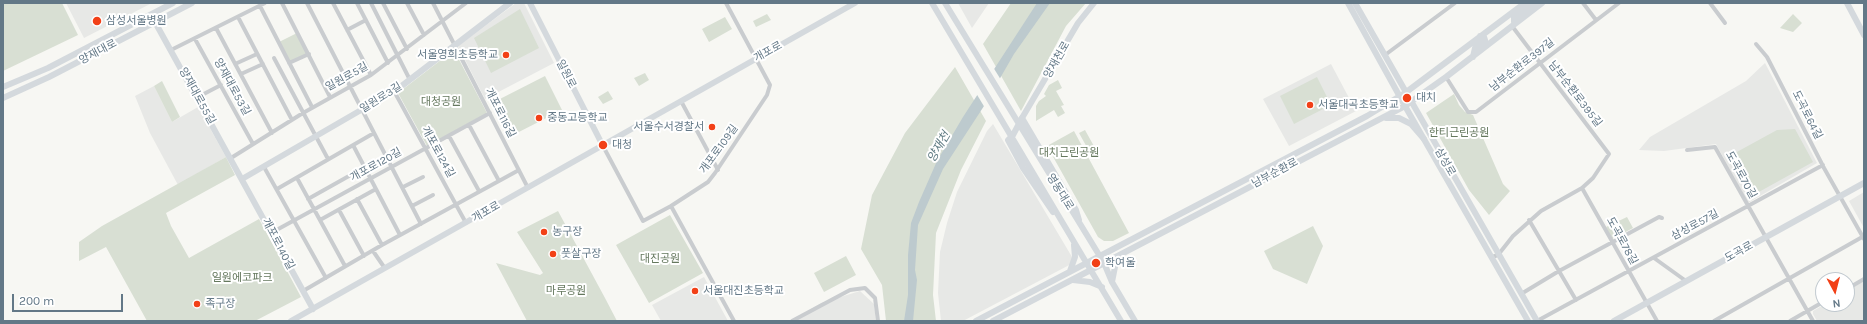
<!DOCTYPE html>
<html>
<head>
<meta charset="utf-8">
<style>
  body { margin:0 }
  #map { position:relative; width:1867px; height:324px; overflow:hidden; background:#f7f7f3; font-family:Karla,sans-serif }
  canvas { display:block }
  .frame { position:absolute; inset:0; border:4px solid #637887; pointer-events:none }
  .north { position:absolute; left:1815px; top:272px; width:40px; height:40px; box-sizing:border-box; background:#fff; border:1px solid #c1c9cf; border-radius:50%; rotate:173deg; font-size:11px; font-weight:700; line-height:16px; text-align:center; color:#637887 }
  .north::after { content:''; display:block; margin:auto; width:14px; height:18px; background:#f24017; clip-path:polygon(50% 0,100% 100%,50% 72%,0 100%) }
  .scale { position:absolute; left:12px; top:294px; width:111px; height:18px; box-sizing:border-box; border:2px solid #637887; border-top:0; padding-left:5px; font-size:12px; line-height:14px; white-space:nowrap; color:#637887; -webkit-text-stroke:3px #fff; paint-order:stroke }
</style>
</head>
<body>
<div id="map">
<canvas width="1867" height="324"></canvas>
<div class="frame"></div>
<div class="north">N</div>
<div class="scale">200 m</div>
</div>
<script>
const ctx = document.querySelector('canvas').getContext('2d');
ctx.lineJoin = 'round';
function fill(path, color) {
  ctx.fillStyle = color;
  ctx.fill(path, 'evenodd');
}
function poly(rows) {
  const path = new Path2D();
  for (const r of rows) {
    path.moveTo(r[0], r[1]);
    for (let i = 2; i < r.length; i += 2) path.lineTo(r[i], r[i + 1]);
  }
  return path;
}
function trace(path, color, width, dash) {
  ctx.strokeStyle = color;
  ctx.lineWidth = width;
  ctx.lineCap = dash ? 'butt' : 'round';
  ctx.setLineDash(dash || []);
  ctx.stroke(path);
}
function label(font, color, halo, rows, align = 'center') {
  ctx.font = font + ' Karla,"Noto Sans KR",sans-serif';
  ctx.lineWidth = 4;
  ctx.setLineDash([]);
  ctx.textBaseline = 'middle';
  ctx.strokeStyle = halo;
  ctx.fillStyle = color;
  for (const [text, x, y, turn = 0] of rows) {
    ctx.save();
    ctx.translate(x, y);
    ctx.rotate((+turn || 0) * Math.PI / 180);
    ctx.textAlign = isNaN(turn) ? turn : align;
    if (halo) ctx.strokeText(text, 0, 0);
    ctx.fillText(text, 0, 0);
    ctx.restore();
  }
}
fill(poly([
  [66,3,152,3,84,38],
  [516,3,524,3,554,63,485,99,458,46],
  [958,3,989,3,972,28],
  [1765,63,1817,163,1748,203,1716,144,1664,151,1639,150,1650,137,1746,81],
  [1331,64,1356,111,1289,146,1263,99],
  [154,86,172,122,198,107,226,157,178,185,150,133,135,96],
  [993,124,1075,262,963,321,941,321,938,293,940,252,947,223,957,192,987,131],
  [1864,192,1864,228,1849,201],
  [704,277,728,321,661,321,652,305],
  [1864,281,1864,321,1817,321,1813,314,1813,311,1825,304,1847,304,1847,291],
  [860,291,874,304,876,321,791,321,821,303]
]), '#e7e8e6');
fill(poly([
  [3,3,62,3,78,35,3,71],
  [1011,3,1086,3,1066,26,1021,111,983,44],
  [520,9,539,48,491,73,474,38],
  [767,14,771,20,756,27,753,21],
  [1793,14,1802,23,1793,32,1780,28],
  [725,17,732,29,709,42,702,29],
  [297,33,308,53,290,62,279,42],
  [454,50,487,113,427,146,398,93],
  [955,67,986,121,961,170,936,233,933,295,936,321,886,321,882,285,861,249,872,195,905,133],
  [645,73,649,80,639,86,634,78],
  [545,76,562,110,511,136,494,102],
  [1317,77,1331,105,1294,124,1280,96],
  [1058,80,1062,88,1056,91,1064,105,1061,106,1065,113,1058,117,1054,110,1036,121,1036,106,1039,101,1046,96,1044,94,1049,85],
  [162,81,180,117,172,122,154,86],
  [608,91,613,99,603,104,598,97],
  [1454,94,1459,105,1465,112,1473,115,1503,184,1510,191,1489,215,1469,190,1426,113],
  [1795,129,1813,162,1757,193,1735,153,1777,130],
  [1085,130,1095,148,1089,151,1079,133],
  [1074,131,1129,233,1113,241,1104,241,1098,237,1047,146],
  [226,157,235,175,166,213,171,226,189,258,259,219,301,297,255,321,147,321,106,247,79,261,79,242,102,226],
  [558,211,605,298,617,321,527,321,496,263,540,275,543,273,517,232],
  [670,215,703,273,649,303,616,245],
  [1627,217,1633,228,1612,239,1606,227],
  [1313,226,1323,246,1307,284,1273,269,1264,251],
  [846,256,856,275,824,292,814,273]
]), '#d8dfd3');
fill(poly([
  [1037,3,1050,3,1014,54,984,106,943,169,918,225,915,270,917,280,913,321,904,321,908,295,908,255,911,223,919,202,937,161,963,117]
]), '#bdcace');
fill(poly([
  [993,67,1001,80,985,108,976,93]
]), '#f7f7f3');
trace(poly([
  [282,3,330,97],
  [307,3,421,224],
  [333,3,371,75],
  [357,3,388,63],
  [371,3,410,80],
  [383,3,407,49],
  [407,3,424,35],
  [433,3,528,188],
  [1583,3,1596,20],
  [1710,3,1725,23],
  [260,6,312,107],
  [238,17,292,120],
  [216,28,272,133],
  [347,30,366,20],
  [195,39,253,144],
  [1756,44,1767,57,1824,168,1864,239],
  [171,50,265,3],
  [1385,55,1455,3],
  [274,58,328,159],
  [289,63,309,54],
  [235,64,257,54],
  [241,74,263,64],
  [1446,77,1468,112,1476,112,1619,3],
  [394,91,466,223],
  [198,97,221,85],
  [681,101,718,170],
  [469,125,499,181],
  [449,136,479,191],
  [353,145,400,235],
  [603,146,643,221,671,206,708,182,715,173,767,95,770,85,726,3],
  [1687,150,1715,147,1813,321],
  [231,158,303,113,371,75,466,3],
  [264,167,326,278],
  [297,178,345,266],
  [403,187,423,177],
  [1582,188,1657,321],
  [277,189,374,133],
  [308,199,365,167],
  [357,199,382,245],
  [412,206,433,195],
  [671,206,734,321],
  [339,210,364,256],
  [320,220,376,189],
  [1529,220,1576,300],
  [271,233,490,113],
  [373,251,384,267],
  [1492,257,1498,255,1513,236,1541,211,1582,188,1593,178,1609,154,1512,26],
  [1654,258,1686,281],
  [1847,289,1864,279],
  [303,291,382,245,519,170],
  [1521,294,1559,271,1659,217,1662,218],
  [792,321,850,290,865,288,875,298,878,321],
  [1537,321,1823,165],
  [1714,321,1864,236],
  [1790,321,1823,302]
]), '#c9cccf', 4);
trace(poly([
  [530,3,603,146],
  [1348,3,1405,106,1528,321],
  [1355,3,1537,321],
  [1847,3,1864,35],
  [155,22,313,309],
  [1022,118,1078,23,1094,3],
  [242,179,399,88,510,3],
  [291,321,855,3],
  [1614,321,1864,183]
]), '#d4d9dd', 6);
trace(poly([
  [932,3,1121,321],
  [945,3,1104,263,1112,282,1135,321],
  [1517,22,1514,22,1514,17,1533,3],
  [1473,57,1475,48,1485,40,1484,37,1480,36],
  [3,87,48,68,173,3],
  [3,98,49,77,192,3],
  [1386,118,1399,118,1411,124,1424,139],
  [1053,212,1023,168,1008,140,1013,135,1022,118,1076,210,1079,220],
  [1070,271,1075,257,1074,245],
  [1073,280,1090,282,1102,287],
  [1112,282,1116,262,1120,255],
  [976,321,1367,116,1405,93,1525,3],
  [993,321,1405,106,1446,77,1542,3]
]), '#d4d9dd', 6);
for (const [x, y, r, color] of [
  [97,21,5,"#f24017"],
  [506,55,4,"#f24017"],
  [1407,98,5,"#f24017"],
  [1310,105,4,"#f24017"],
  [539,118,4,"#f24017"],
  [712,127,4,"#f24017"],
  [603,145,5,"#f24017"],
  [544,232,4,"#f24017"],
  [553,254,4,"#f24017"],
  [1096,263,5,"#f24017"],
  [695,291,4,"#f24017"],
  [197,304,4,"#f24017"]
]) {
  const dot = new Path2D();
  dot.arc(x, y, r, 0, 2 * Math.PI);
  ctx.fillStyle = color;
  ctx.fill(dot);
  trace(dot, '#fff', 1.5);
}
label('11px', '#637887', '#fff', [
  ["삼성서울병원",106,21],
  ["서울영희초등학교",498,55,"right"],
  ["대치",1416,98],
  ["서울대곡초등학교",1318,105],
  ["중동고등학교",547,118],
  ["서울수서경찰서",704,127,"right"],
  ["대청",612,145],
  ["농구장",552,232],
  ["풋살구장",561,254],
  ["학여울",1105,263],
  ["서울대진초등학교",703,291],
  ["족구장",205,304]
], 'left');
label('11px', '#637887', '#fff', [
  ["양재대로",98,52,-28],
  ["개포로",768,52,-29],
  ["양재천로",1057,60,-60],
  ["남부순환로397길",1522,65,-38],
  ["일원로",566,74,63],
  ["일원로5길",347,77,-29],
  ["양재대로53길",232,87,61],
  ["남부순환로395길",1575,94,52],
  ["양재대로55길",197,96,61],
  ["일원로3길",381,98,-32],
  ["개포로116길",500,113,63],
  ["도곡로64길",1807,115,63],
  ["개포로109길",719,149,-54],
  ["개포로124길",438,152,61],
  ["삼성로",1445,162,60],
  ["개포로120길",376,165,-29],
  ["남부순환로",1275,173,-28],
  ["도곡로70길",1741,175,61],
  ["영동대로",1060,192,58],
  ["개포로",486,212,-30],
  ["삼성로57길",1695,225,-28],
  ["도곡로78길",1622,241,61],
  ["개포로140길",278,244,62],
  ["도곡로",1739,252,-29]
]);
label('11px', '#65785e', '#fff', [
  ["대청공원",441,102],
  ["한티근린공원",1459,133],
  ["대치근린공원",1069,153],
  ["대진공원",660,259],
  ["일원에코파크",242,278],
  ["마루공원",566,291]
]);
label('italic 12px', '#5f7b83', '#fff', [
  ["양재천",939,147,-60]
]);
</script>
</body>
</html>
